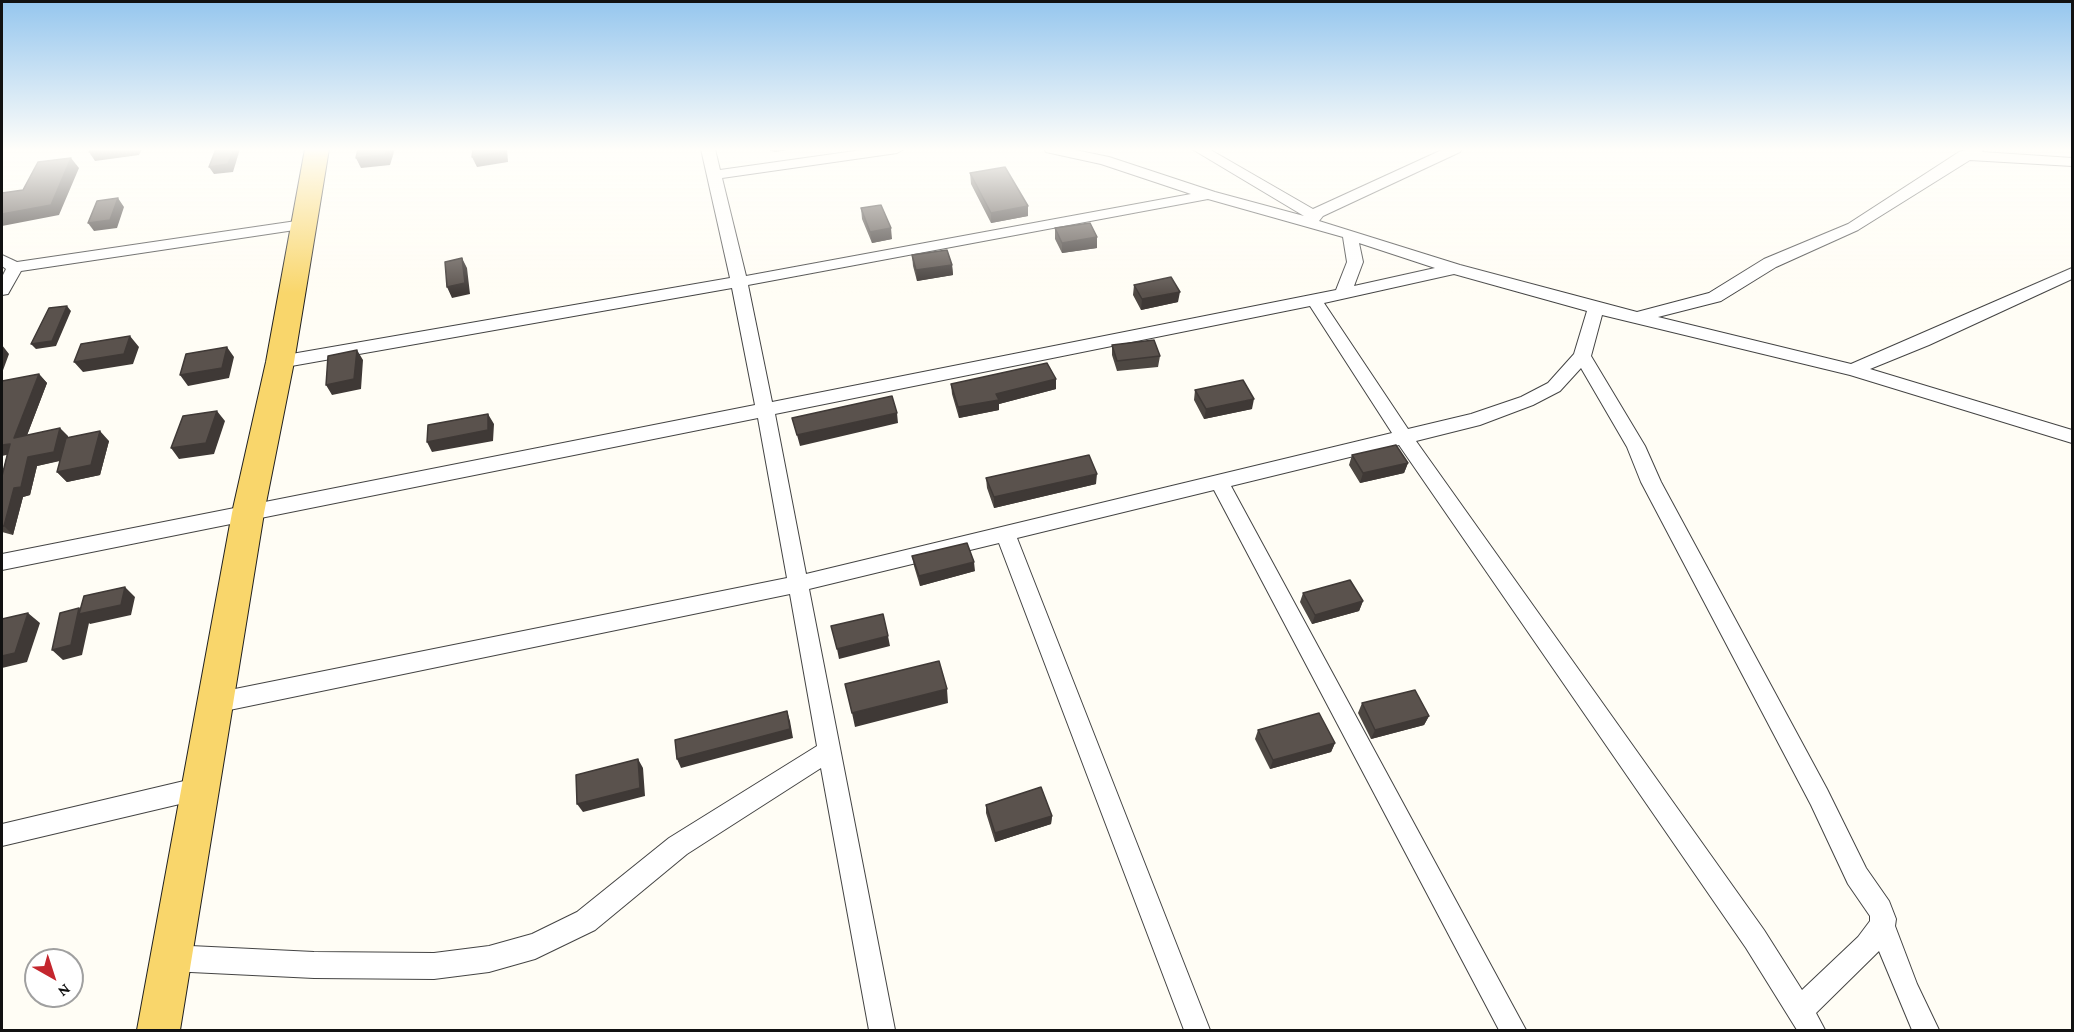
<!DOCTYPE html>
<html>
<head>
<meta charset="utf-8">
<style>
  body { margin:0 }
  #map { position:relative; width:2074px; height:1032px; overflow:hidden; background:#fffdf5; font-family:"Crimson Pro",serif }
  canvas { display:block }
  .frame { position:absolute; inset:0; border:3px solid #111; pointer-events:none }
  .north { position:absolute; left:24px; top:948px; width:60px; height:60px; box-sizing:border-box; background:#fff; border:2px solid #a0a0a0; border-radius:50%; rotate:141deg; font-size:16px; font-weight:700; line-height:24px; text-align:center; color:#111 }
  .north::after { content:''; display:block; margin:auto; width:21px; height:27px; background:#c4262e; clip-path:polygon(50% 0,100% 100%,50% 72%,0 100%) }
</style>
</head>
<body>
<div id="map">
<canvas width="2074" height="1032"></canvas>
<div class="frame"></div>
<div class="north">N</div>
</div>
<script>
const ctx = document.querySelector('canvas').getContext('2d');
ctx.lineJoin = 'round';
function poly(rows) {
  const path = new Path2D();
  for (const r of rows) {
    path.moveTo(r[0], r[1]);
    for (let i = 2; i < r.length; i += 2) path.lineTo(r[i], r[i + 1]);
  }
  return path;
}
function trace(path, color, width, dash) {
  ctx.strokeStyle = color;
  ctx.lineWidth = width;
  ctx.lineCap = dash ? 'butt' : 'round';
  ctx.setLineDash(dash || []);
  ctx.stroke(path);
}
function fill(path, color) {
  ctx.fillStyle = color;
  ctx.fill(path, 'evenodd');
}
const street = poly([
  [701,149,715,149,720,170,869,149,904,149,897,153,722,178,746,276,1191,194,1101,164,1046,152,1044,149,1070,149,1109,157,1215,192,1304,216,1192,149,1209,149,1313,209,1444,149,1462,149,1460,152,1323,216,1319,221,1460,265,1637,312,1709,293,1764,259,1848,224,1959,152,1968,149,1984,149,1982,152,2072,158,2072,166,1970,160,1858,230,1776,267,1721,301,1658,317,1851,364,2072,268,2072,279,1929,345,1870,369,2072,430,2072,443,1850,375,1602,315,1591,356,1645,446,1661,482,1827,789,1866,868,1889,901,1896,919,1895,926,1917,984,1939,1030,1912,1030,1879,951,1816,1013,1825,1030,1797,1030,1746,948,1399,445,1231,486,1526,1030,1499,1030,1214,490,1017,538,1210,1030,1184,1030,999,543,809,589,895,1030,869,1030,821,768,687,854,595,930,535,959,489,972,434,979,314,978,170,971,161,967,157,958,161,949,170,945,314,952,434,953,489,946,532,934,577,912,669,838,817,746,790,594,215,713,207,710,204,703,207,696,215,693,787,578,758,418,2,570,2,554,755,405,732,288,280,368,274,366,271,362,274,358,280,356,730,278,701,149],
  [1208,199,1343,237,1347,262,1336,290,772,402,748,285,1208,199],
  [1359,243,1435,268,1354,286,1363,262,1359,243],
  [1454,274,1587,311,1574,354,1548,383,1521,397,1471,414,1408,429,1324,303,1454,274],
  [1310,306,1392,433,806,574,775,414,1310,306],
  [1581,368,1627,447,1641,482,1811,805,1848,884,1870,916,1870,921,1858,937,1802,990,1764,930,1416,441,1480,425,1533,405,1560,391,1581,368],
  [303,220,311,225,308,228,21,271,8,294,2,295,2,277,6,269,2,266,2,255,17,262,303,220],
  [201,777,209,780,213,788,209,796,201,799,2,846,2,824,201,777]
]);
const primary = poly([
  [305,149,329,149,294,362,264,513,180,1030,137,1030,232,513,266,362,305,149]
]);
trace(street, '#444', 2);
trace(primary, '#222', 2);
fill(street, '#fff');
fill(primary, '#f9d66b');
fill(poly([
  [770,149,792,149,775,152,770,151],
  [970,173,1028,206,1028,216,991,223,971,184],
  [861,208,892,239,872,243,862,219],
  [1055,228,1097,237,1097,248,1062,253,1055,239],
  [912,255,952,265,953,275,917,281,913,266],
  [1134,285,1178,302,1141,310,1133,295],
  [1112,345,1160,356,1158,367,1117,371,1112,355],
  [39,374,47,383,27,435,68,436,68,437,109,441,100,475,67,482,57,472,60,461,37,466,30,495,23,497,13,535,2,532,2,476,7,454],
  [1056,379,1056,389,999,404,999,410,959,418,952,394,951,384],
  [1195,390,1252,409,1204,419,1194,400],
  [1352,455,1408,463,1404,473,1360,483,1349,465],
  [986,478,1096,484,994,508,987,488],
  [912,556,975,571,920,586,914,566],
  [1303,593,1363,601,1359,611,1312,624,1300,602],
  [1362,703,1429,716,1424,725,1371,739,1358,713],
  [1258,730,1335,743,1331,752,1270,769,1255,739],
  [986,805,1052,816,1051,824,995,842,986,813]
]), '#4d4742');
fill(poly([
  [116,149,142,149,139,155,95,161,89,152],
  [234,149,240,149,233,172,214,174,209,167],
  [387,149,395,149,390,165,361,168,356,158],
  [503,149,507,149,508,162,477,167,472,157],
  [774,149,792,149,775,152],
  [71,158,79,168,59,215,2,226,2,214],
  [118,198,124,207,117,228,94,231,88,223],
  [1028,206,1028,216,991,223,991,213],
  [891,228,892,239,872,243,870,232],
  [1097,237,1097,248,1062,253,1062,243],
  [462,258,467,268,470,294,452,298,447,287],
  [952,265,953,275,917,281,916,270],
  [1180,292,1178,302,1141,310,1142,299],
  [67,306,71,311,56,346,36,349,31,344],
  [130,336,139,347,133,364,83,372,74,362],
  [2,345,9,354,2,373],
  [227,347,234,357,229,378,188,386,180,375],
  [357,350,363,360,361,389,332,395,326,385],
  [39,374,47,383,23,446,14,438],
  [1056,379,1056,389,999,404,999,410,959,418,958,407,996,394],
  [1254,399,1252,409,1204,419,1206,409],
  [217,411,225,421,214,454,179,459,171,448],
  [897,413,898,423,800,446,797,435],
  [488,414,494,424,493,441,432,452,427,442],
  [60,428,68,436,62,460,37,466,30,495,23,497,13,535,4,526,14,488,28,457],
  [100,431,109,441,100,475,67,482,57,472],
  [10,444,19,452,2,456,2,445],
  [1408,463,1404,473,1360,483,1363,473],
  [1097,474,1096,484,994,508,994,497],
  [974,562,975,571,920,586,919,576],
  [125,587,135,597,131,615,90,624,89,623,82,655,63,660,52,650,79,608,84,613],
  [1363,601,1359,611,1312,624,1315,615],
  [28,613,40,623,27,662,2,668,2,656],
  [888,636,890,646,839,659,837,649],
  [947,689,948,703,855,727,852,713],
  [787,711,790,721,793,738,681,768,677,759],
  [1429,716,1424,725,1371,739,1375,730],
  [1335,743,1331,752,1270,769,1273,760],
  [638,759,643,768,645,796,583,812,577,804],
  [1052,816,1051,824,995,842,995,833]
]), '#3f3936');
const building = poly([
  [91,149,116,149,89,152,91,149],
  [216,149,234,149,228,164,209,167,216,149],
  [358,149,387,149,385,155,356,158,358,149],
  [473,149,503,149,503,152,472,157,473,149],
  [71,158,51,205,2,214,2,193,23,190,38,162,71,158],
  [1005,167,1028,206,991,213,970,173,1005,167],
  [118,198,110,220,88,223,97,201,118,198],
  [881,205,891,228,870,232,861,208,881,205],
  [1090,223,1097,237,1062,243,1055,228,1090,223],
  [947,250,952,265,916,270,912,255,947,250],
  [462,258,465,283,447,287,445,262,462,258],
  [1171,277,1180,292,1142,299,1134,285,1171,277],
  [67,306,52,341,31,344,49,308,67,306],
  [130,336,124,354,74,362,81,344,130,336],
  [1154,340,1160,356,1117,361,1112,345,1154,340],
  [227,347,222,368,180,375,186,354,227,347],
  [357,350,354,379,326,385,328,356,357,350],
  [1047,363,1056,379,996,394,999,400,958,407,951,384,1047,363],
  [39,374,14,438,60,428,54,452,28,457,21,487,14,488,4,526,2,526,2,476,10,444,2,445,2,381,39,374],
  [1243,380,1254,399,1206,409,1195,390,1243,380],
  [892,396,897,413,797,435,792,418,892,396],
  [217,411,206,443,171,448,183,416,217,411],
  [488,414,488,430,427,442,428,425,488,414],
  [100,431,91,465,57,472,66,438,100,431],
  [1396,445,1408,463,1363,473,1352,455,1396,445],
  [1089,455,1097,474,994,497,986,478,1089,455],
  [967,543,974,562,919,576,912,556,967,543],
  [1350,580,1363,601,1315,615,1303,593,1350,580],
  [125,587,121,605,79,614,84,596,125,587],
  [79,608,71,645,52,650,60,613,79,608],
  [28,613,15,653,2,656,2,619,28,613],
  [883,614,888,636,837,649,831,626,883,614],
  [939,661,947,689,852,713,845,684,939,661],
  [1415,690,1429,716,1375,730,1362,703,1415,690],
  [787,711,790,729,677,759,675,740,787,711],
  [1319,713,1335,743,1273,760,1258,730,1319,713],
  [638,759,640,788,577,804,576,775,638,759],
  [1041,787,1052,816,995,833,986,805,1041,787]
]);
fill(building, '#5a524d');
trace(building, '#3f3936', 1.5);
const sky = ctx.createLinearGradient(0, 0, 0, 293);
sky.addColorStop(0, '#95c6ee');
sky.addColorStop(0.51, '#fffefa');
sky.addColorStop(1, '#fffefa00');
ctx.fillStyle = sky;
ctx.fillRect(0, 0, 2074, 293);
</script>
</body>
</html>
